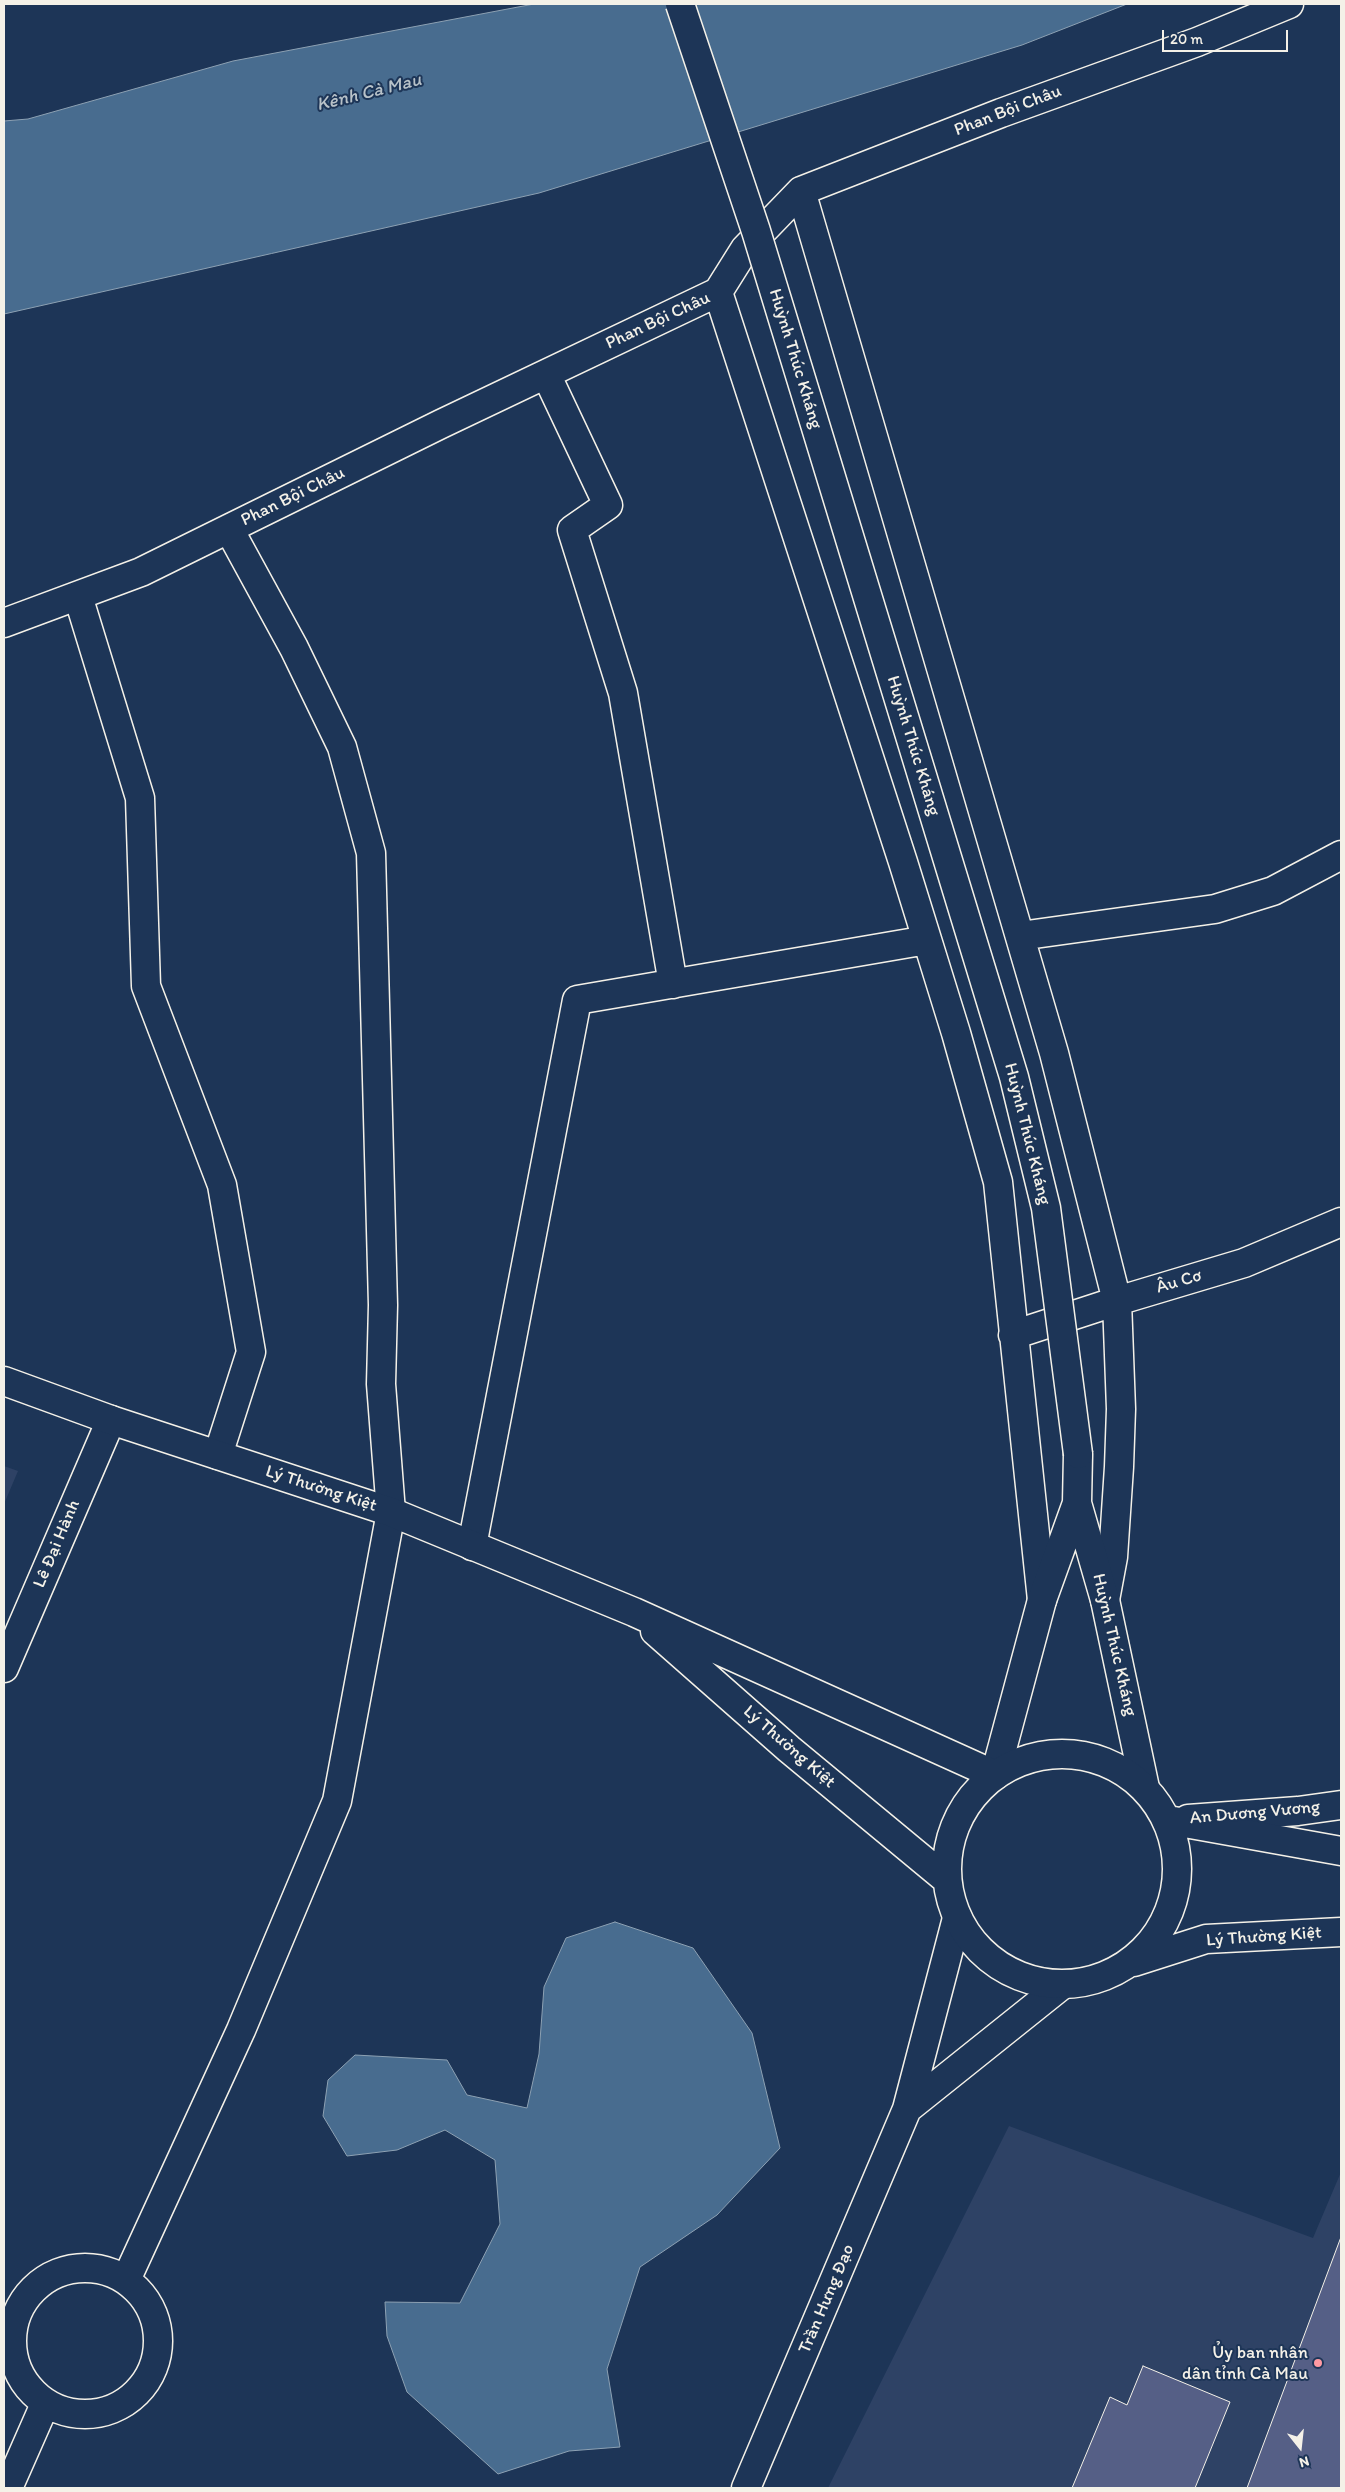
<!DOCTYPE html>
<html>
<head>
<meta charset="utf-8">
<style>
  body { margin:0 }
  #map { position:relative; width:1345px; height:2492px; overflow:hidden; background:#1d3557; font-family:Itim,sans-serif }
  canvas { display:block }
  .frame { position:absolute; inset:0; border:5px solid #f4f1e8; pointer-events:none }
  .north { position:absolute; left:1275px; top:2422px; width:50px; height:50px; -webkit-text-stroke:4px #1d3557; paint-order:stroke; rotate:164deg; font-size:14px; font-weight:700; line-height:20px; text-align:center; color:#f4f1e8 }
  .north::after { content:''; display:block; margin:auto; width:18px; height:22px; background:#f4f1e8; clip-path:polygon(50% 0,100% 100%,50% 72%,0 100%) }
  .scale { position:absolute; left:1162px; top:30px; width:126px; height:22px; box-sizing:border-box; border:2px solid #f4f1e8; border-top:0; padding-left:6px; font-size:15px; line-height:18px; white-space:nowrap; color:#f4f1e8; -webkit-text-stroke:4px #1d3557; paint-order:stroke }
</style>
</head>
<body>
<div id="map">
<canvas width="1345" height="2492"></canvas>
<div class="frame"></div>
<div class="north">N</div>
<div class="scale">20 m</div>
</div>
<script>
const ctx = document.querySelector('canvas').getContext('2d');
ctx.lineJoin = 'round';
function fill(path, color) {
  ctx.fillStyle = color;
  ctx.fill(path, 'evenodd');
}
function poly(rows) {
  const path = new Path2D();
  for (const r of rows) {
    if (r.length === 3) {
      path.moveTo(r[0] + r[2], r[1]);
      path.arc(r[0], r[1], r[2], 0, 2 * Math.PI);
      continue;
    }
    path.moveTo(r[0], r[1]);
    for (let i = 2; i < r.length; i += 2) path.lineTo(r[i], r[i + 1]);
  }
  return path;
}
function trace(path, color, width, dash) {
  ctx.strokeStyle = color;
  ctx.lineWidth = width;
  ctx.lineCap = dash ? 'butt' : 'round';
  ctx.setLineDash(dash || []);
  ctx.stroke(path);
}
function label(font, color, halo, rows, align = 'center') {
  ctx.font = font + ' Itim,sans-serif';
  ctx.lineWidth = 4;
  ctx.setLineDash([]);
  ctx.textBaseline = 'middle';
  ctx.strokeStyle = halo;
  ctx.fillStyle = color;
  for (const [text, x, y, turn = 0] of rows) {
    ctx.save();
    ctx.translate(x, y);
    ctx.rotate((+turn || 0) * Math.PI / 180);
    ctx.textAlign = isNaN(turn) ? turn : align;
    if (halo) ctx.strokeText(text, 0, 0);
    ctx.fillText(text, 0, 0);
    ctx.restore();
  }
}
fill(poly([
  [4,1466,18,1471,4,1504],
  [1009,2126,1313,2238,1341,2172,1341,2488,828,2488]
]), '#2e4265');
const water = poly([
  [534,4,1127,4,1022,45,539,193,4,314,4,121,28,119,233,61,534,4],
  [615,1922,693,1948,752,2033,780,2148,717,2215,640,2267,607,2369,620,2447,569,2451,498,2474,407,2392,387,2336,385,2302,460,2303,500,2224,495,2160,445,2130,397,2150,347,2156,323,2116,328,2080,355,2055,447,2060,467,2095,527,2108,539,2054,544,1987,566,1938,615,1922]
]);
fill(water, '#486c8f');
trace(water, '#8da1b3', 1);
const building = poly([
  [1341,2237,1341,2488,1247,2488,1341,2237],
  [1143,2366,1230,2402,1195,2488,1072,2488,1110,2397,1127,2405,1143,2366]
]);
fill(building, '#555f86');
trace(building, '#f4f1e8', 1);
const minor = poly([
  [801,191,1054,1053,1117,1301,1121,1409,1119,1467,1113,1557,1105,1600],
  [718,292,903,862,956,1033,998,1182,1042,1600],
  [546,374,608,505,572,530,623,693,673,984],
  [78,596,140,798,146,986,222,1185,251,1352,218,1455],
  [4,623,141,572,441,424,718,292,745,249,801,191,1001,113,1197,42,1289,4],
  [1020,936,1215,909,1273,891,1341,855],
  [1013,1335,1117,1301,1244,1263,1341,1222],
  [472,1546,577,1000,927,940],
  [4,1668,111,1420],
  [1188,1819,1298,1811,1341,1805],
  [85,2341,73],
  [126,2280,241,2030,337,1801,391,1512,381,1384,383,1305,371,853,342,747,294,648,229,529],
  [8,2488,45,2404]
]);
const major = poly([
  [1078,1454,1077,1503,1105,1600,1145,1788],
  [995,1775,1042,1600,1077,1503],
  [907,2109,1062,1985],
  [746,2488,907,2109,957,1918]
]);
const highway = poly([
  [4,1381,111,1420,391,1512,634,1612,995,1775],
  [655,1631,789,1749,946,1879],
  [1062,1869,115],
  [1168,1820,1341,1851],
  [1134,1962,1206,1939,1341,1932]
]);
trace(minor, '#f4f1e8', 31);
trace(major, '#f4f1e8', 31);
trace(highway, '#f4f1e8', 31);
trace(minor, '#1d3557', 28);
trace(major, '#1d3557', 28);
trace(highway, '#1d3557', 28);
const majorBridge = poly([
  [680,4,756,231,1014,1077,1046,1208,1078,1454]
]);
trace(majorBridge, '#f4f1e8', 31, []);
trace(majorBridge, '#1d3557', 28);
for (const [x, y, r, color] of [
  [1318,2363,5,"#ff9aa2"]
]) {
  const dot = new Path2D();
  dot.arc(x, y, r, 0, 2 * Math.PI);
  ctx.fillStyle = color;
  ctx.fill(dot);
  trace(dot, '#1d3557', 2);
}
label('18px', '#f4f1e8', '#1d3557', [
  ["Phan Bội Châu",1008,111,-21],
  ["Phan Bội Châu",658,321,-25],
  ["Huỳnh Thúc Kháng",795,359,73],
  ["Phan Bội Châu",293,497,-26],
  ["Huỳnh Thúc Kháng",913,746,73],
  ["Huỳnh Thúc Kháng",1027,1134,76],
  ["Âu Cơ",1179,1282,-16],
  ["Lý Thường Kiệt",321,1489,18],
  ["Lê Đại Hành",57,1544,-67],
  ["Huỳnh Thúc Kháng",1114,1645,77],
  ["Lý Thường Kiệt",789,1747,41],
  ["An Dương Vương",1255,1813,-5],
  ["Lý Thường Kiệt",1264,1937,-4],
  ["Trần Hưng Đạo",827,2299,-67]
]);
label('18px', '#f4f1e8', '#1d3557', [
  ["Ủy ban nhân",1308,2353],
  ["dân tỉnh Cà Mau",1308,2374]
], 'right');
label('italic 19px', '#b8c2c9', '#1d3557', [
  ["Kênh Cà Mau",369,93,-14]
]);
</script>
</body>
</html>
